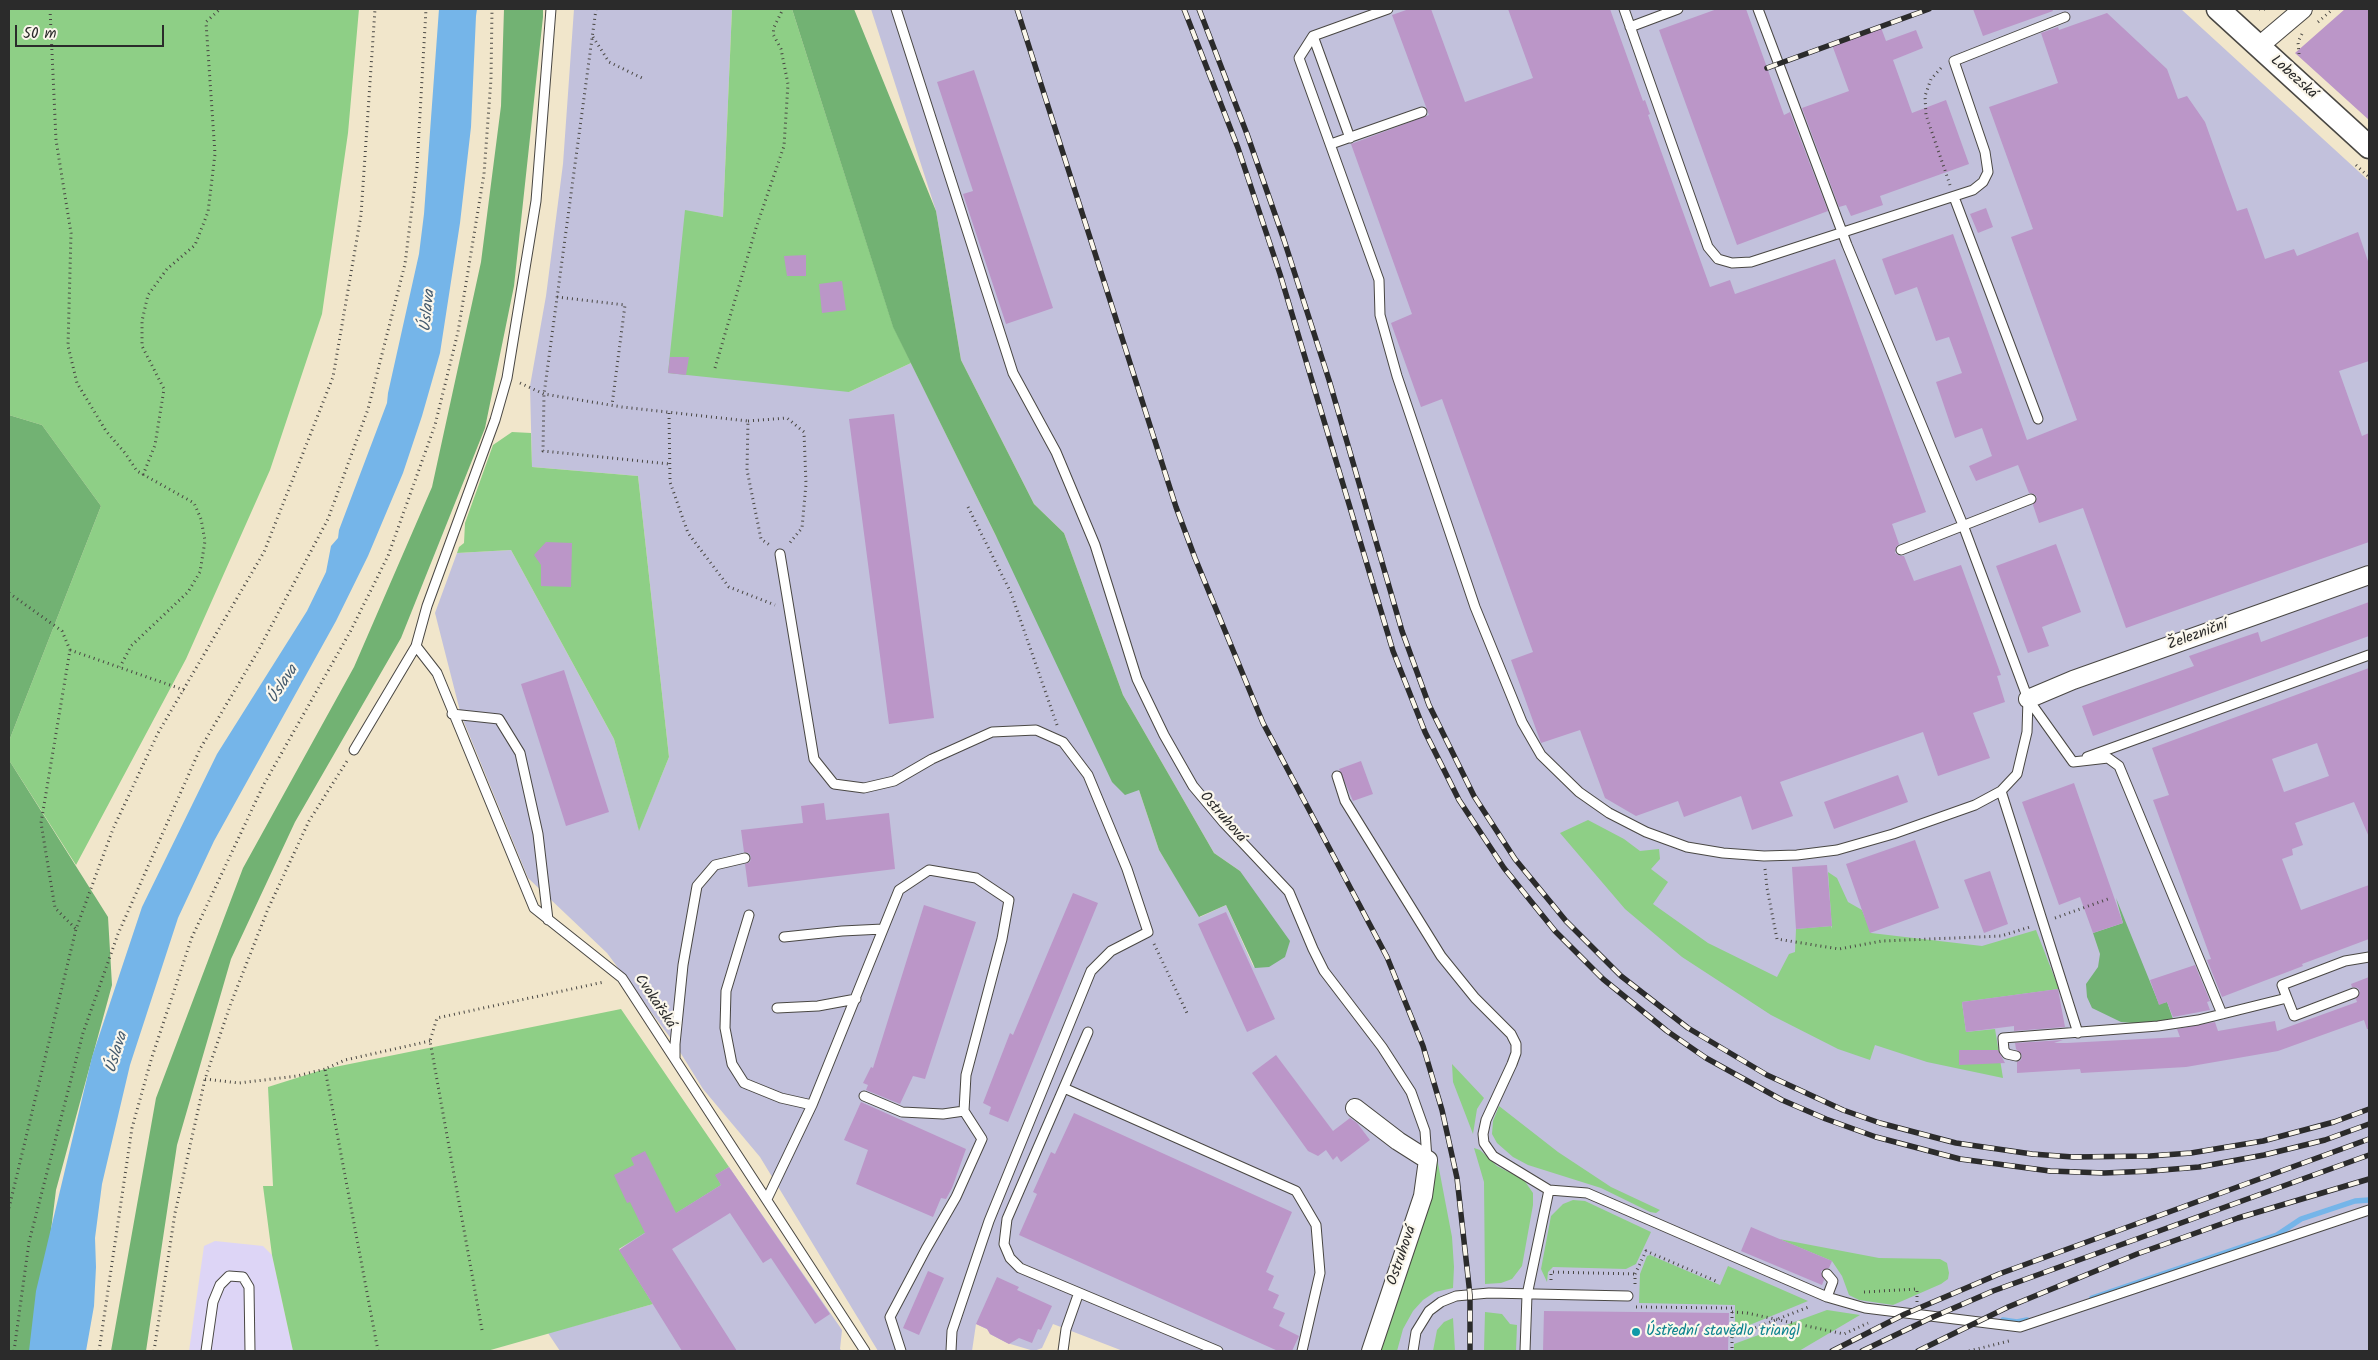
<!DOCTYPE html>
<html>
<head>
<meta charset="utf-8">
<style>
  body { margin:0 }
  #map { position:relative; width:2378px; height:1360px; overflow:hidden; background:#f1e6cb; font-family:Kalam,sans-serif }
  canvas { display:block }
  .frame { position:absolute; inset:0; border:10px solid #2b2b2b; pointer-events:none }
  .scale { position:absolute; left:15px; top:25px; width:149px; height:22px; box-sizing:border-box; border:2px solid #2b2b2b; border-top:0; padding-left:6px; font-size:15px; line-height:18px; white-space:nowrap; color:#2b2b2b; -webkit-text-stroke:4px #fbf7ec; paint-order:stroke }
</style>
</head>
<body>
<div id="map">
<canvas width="2378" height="1360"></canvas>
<div class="frame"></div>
<div class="scale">50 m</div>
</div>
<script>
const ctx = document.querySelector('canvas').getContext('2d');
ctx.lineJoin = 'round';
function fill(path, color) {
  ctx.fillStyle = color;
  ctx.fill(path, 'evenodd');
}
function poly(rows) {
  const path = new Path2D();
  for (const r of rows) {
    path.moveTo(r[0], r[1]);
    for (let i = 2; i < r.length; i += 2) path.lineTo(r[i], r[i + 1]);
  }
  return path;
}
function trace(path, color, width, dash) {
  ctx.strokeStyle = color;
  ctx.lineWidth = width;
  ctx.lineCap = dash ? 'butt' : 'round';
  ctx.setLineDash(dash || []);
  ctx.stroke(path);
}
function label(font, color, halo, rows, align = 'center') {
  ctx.font = font + ' Kalam,sans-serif';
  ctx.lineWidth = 4.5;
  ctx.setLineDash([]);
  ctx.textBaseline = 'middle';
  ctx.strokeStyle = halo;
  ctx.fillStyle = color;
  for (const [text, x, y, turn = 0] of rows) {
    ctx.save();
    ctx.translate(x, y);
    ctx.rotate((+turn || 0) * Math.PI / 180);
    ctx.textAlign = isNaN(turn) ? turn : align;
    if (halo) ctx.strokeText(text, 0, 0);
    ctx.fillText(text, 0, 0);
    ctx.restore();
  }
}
fill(poly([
  [215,1241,263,1246,272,1255,293,1351,189,1351,204,1246]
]), '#ddd5f6');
fill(poly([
  [574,9,732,9,723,217,686,211,849,392,911,363,996,536,1139,790,1159,850,1200,917,1226,905,1254,968,1240,871,1214,853,1123,695,1064,533,1034,504,961,360,936,211,871,9,2181,9,2369,181,2369,1351,1123,1351,1053,1324,1042,1348,1034,1351,1007,1343,990,1334,989,1330,976,1324,972,1351,878,1351,760,1157,703,1089,675,1044,607,953,528,878,461,715,435,613,457,553,511,550,614,739,639,830,669,757,638,476,532,467,530,386,546,296,563,164],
  [729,1167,842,1330,840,1349,842,1351,560,1351,548,1333,653,1304,619,1250,715,1175]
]), '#c2c1dc');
fill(poly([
  [9,9,359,9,348,133,322,314,270,470,186,659,76,865,9,760,9,741,101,506,42,425,9,415],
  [732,9,792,9,893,326,911,363,849,392,668,373,685,210,723,217],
  [512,432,531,433,532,467,638,476,669,757,639,831,614,739,511,550,457,553,459,547,464,543,465,523,493,445],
  [1588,820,1624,839,1640,851,1659,849,1660,859,1651,869,1668,882,1653,904,1708,943,1777,977,1789,954,1795,952,1796,929,1831,926,1832,929,1828,872,1837,878,1848,902,1862,910,1871,933,1982,946,2036,930,2059,989,1962,1002,1966,1032,1995,1029,2003,1078,1927,1062,1875,1045,1870,1060,1838,1049,1771,1015,1682,957,1625,909,1560,833],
  [621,1009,729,1167,716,1175,721,1185,619,1249,653,1304,487,1351,293,1351,272,1255,263,1186,273,1186,268,1087,325,1069],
  [1452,1064,1484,1098,1477,1109,1473,1134,1453,1082],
  [1499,1106,1558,1152,1611,1187,1660,1210,1656,1213,1650,1212,1601,1188,1528,1165,1513,1157,1497,1143,1492,1134,1493,1121],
  [1474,1148,1480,1150,1497,1166,1524,1180,1533,1193,1533,1205,1522,1266,1512,1279,1501,1283,1485,1284,1484,1182],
  [1436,1153,1452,1237,1454,1267,1453,1288,1435,1292,1423,1300,1413,1311,1403,1329,1397,1351,1377,1351,1428,1204,1434,1182],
  [1573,1200,1585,1201,1651,1232,1636,1264,1626,1269,1553,1267,1548,1272,1547,1282,1541,1269,1551,1216,1563,1204],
  [1779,1239,1879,1258,1940,1259,1947,1263,1949,1273,1948,1279,1941,1284,1893,1305,1859,1300,1849,1295,1842,1276,1832,1261],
  [1650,1255,1720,1285,1728,1266,1808,1301,1735,1331,1735,1305,1639,1303,1640,1274,1647,1256],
  [1827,1310,1860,1315,1799,1351,1734,1351,1734,1344],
  [1485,1312,1502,1314,1510,1324,1517,1325,1516,1351,1484,1351],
  [1453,1318,1455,1351,1433,1351,1437,1330,1444,1322]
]), '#8ecf86');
fill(poly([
  [504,9,543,9,543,17,514,286,485,428,401,638,295,822,231,959,177,1145,146,1351,111,1351,156,1098,243,868,354,667,432,487,481,262,501,106],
  [792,9,854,9,936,211,961,360,1034,504,1064,533,1123,695,1214,853,1240,871,1290,941,1285,957,1269,967,1255,968,1226,905,1199,917,1159,850,1139,790,1125,795,1112,782,996,536,893,327],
  [9,415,42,425,101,506,9,741],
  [9,760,108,917,112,985,56,1190,36,1351,9,1351],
  [2116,898,2159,1004,2167,1002,2174,1022,2144,1024,2121,1022,2092,1008,2087,997,2086,984,2098,967,2100,954,2093,933,2123,923]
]), '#72b273');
fill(poly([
  [439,9,477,9,476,16,471,127,460,223,440,353,422,416,403,473,368,556,336,621,214,841,178,918,130,1065,102,1184,95,1238,96,1267,94,1306,86,1351,29,1351,36,1291,92,1057,142,907,217,754,307,611,326,572,331,546,338,538,339,530,387,403,388,393,419,254,424,214]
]), '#75b5e9');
trace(poly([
  [2092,1298,2277,1235,2301,1219,2355,1201,2369,1200],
  [2003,1320,2017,1322,2027,1320]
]), '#75b5e9', 5.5);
fill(poly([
  [1409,9,1431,9,1465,102,1533,78,1508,9,1610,9,1643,101,1645,100,1650,114,1648,115,1710,287,1730,280,1735,294,1835,259,1926,512,1892,524,1899,544,1896,547,1895,553,1900,556,1904,556,1914,581,1961,565,2001,675,1997,676,2005,702,1973,713,1990,758,1938,776,1923,732,1780,782,1793,816,1752,830,1741,796,1684,817,1678,801,1636,816,1605,798,1580,730,1541,743,1511,660,1533,652,1442,399,1421,407,1391,323,1412,314,1351,144,1429,115,1392,15],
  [1717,9,1746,9,1784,115,1790,112,1828,211,1737,245,1659,30],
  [1973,9,2052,9,2053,11,1983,36],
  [2345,9,2369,9,2369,120,2295,53],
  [2107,13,2167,69,2178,99,2187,96,2205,122,2237,211,2247,208,2265,259,2294,249,2297,256,2358,232,2369,264,2369,361,2339,371,2362,436,2369,433,2369,542,2126,628,2083,508,2039,523,2033,505,2037,497,2034,494,2029,493,2018,465,1976,481,1969,466,1992,456,1982,428,1955,438,1936,382,1962,373,1949,337,1936,341,1917,287,1895,295,1882,259,1953,234,2027,440,2077,420,2011,237,2033,229,1989,107,2058,83,2041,33,2058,27,2059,30],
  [1880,25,1886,41,1916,30,1923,48,1893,60,1912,113,1946,100,1969,164,1880,196,1883,205,1851,216,1846,205,1839,207,1802,108,1849,91,1831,42],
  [974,70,1053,308,1006,324,963,194,973,191,937,82],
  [1986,208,1993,227,1978,233,1970,214],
  [806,255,806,276,787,276,784,256],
  [842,281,846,310,822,313,819,284],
  [670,357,689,357,686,375,668,373],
  [894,414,934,718,889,724,849,419],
  [546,542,572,543,571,587,541,586,541,565,534,555],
  [2056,544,2081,612,2042,627,2049,646,2028,653,1996,566],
  [2369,602,2369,636,2093,736,2082,706,2194,666,2189,656,2258,632,2261,642],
  [2369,668,2369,837,2354,802,2295,823,2303,845,2292,849,2293,855,2282,859,2301,910,2369,885,2369,939,2302,964,2303,966,2222,997,2207,960,2211,959,2153,800,2169,795,2152,748],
  [2317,743,2329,776,2284,792,2272,759],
  [564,670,609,812,566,826,521,684],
  [1361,761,1373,794,1353,801,1339,769],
  [1898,775,1908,802,1834,829,1824,802],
  [2074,783,2123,923,2093,933,2080,897,2059,905,2022,802],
  [824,803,826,820,889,813,895,869,748,887,745,864,750,862,751,857,749,853,744,852,741,830,803,823,801,806],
  [1915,840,1939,908,1870,933,1846,864],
  [1827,865,1832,926,1796,929,1792,867],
  [1990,871,2008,924,1984,933,1964,880],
  [1073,893,1098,903,1008,1122,989,1114,991,1107,983,1103,1010,1033,1013,1035],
  [924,905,976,922,925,1079,913,1076,900,1104,866,1090,868,1085,863,1083,871,1067,873,1068],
  [1226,912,1275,1019,1247,1032,1198,924],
  [2195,965,2210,1001,2207,1002,2210,1010,2173,1017,2167,1002,2159,1005,2150,980],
  [2369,977,2369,1029,2367,1029,2364,1020,2278,1051,2186,1067,2081,1073,2080,1069,2017,1073,2017,1062,2021,1060,2022,1055,2016,1049,2015,1043,2063,1040,2054,1043,2067,1043,2180,1037,2177,1029,2215,1022,2218,1031,2275,1021,2277,1031,2357,1002,2356,999,2360,991,2358,988,2352,987,2351,984],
  [2058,989,2065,1027,2014,1031,2014,1026,1966,1032,1962,1002],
  [1959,1050,1998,1050,2005,1063,1959,1065],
  [1276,1055,1333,1131,1350,1118,1357,1123,1370,1140,1341,1162,1337,1156,1333,1160,1326,1150,1318,1156,1308,1151,1252,1073],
  [861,1102,966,1149,952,1188,946,1199,941,1198,933,1217,856,1184,868,1150,844,1140],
  [1074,1113,1292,1212,1266,1272,1274,1276,1268,1290,1279,1295,1273,1308,1285,1313,1279,1326,1299,1336,1292,1351,1278,1351,1019,1235,1037,1194,1033,1192,1051,1152,1055,1154],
  [645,1151,676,1213,721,1185,715,1175,729,1167,830,1314,815,1324,771,1258,763,1263,730,1213,672,1249,737,1351,682,1351,619,1250,645,1233,630,1202,627,1203,614,1175,634,1165,631,1158],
  [1751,1227,1832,1261,1829,1268,1821,1271,1824,1280,1822,1285,1741,1251],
  [928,1271,944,1278,919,1335,903,1328],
  [997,1277,1019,1287,1017,1290,1052,1306,1041,1330,1038,1329,1032,1343,1019,1338,1009,1344,990,1334,987,1329,976,1324],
  [1544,1311,1729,1313,1728,1351,1543,1351]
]), '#bb96c8');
const service = poly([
  [896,9,1013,373,1056,452,1095,545,1137,679,1164,735,1193,786,1224,823,1289,892,1313,949,1324,971,1382,1047,1411,1092,1425,1131,1427,1159],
  [1624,9,1708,247,1718,259,1732,263,1751,262,1973,190,1983,182,1988,172,1985,152,1954,61,2065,17],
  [1630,27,1678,9],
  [1313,36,1299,58,1379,280,1380,315,1397,376,1475,607,1522,722,1541,755,1579,792,1609,813,1646,832,1687,847,1723,853,1764,856,1797,855,1837,850,1893,834,1975,805,2001,791,2017,774,2027,732,2028,699,1963,525,1847,245,1758,9],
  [1350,138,1313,36,1388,9],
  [1331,144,1422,112],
  [1954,197,2038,419],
  [1901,550,2031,499],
  [780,554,814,759,834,784,864,788,894,781,932,759,992,732,1036,730,1063,742,1088,775,1127,869,1148,932,1111,951,1091,971,989,1221,952,1331,951,1351],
  [416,646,437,673,534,908,622,978,865,1351],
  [2028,699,2073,762,2108,758,2119,766,2222,1014],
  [452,714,499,719,520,753,538,834,548,920],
  [354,750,416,646,427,606,495,420,507,378,536,201,551,9],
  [2087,757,2369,655],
  [1337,776,1345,801,1441,956,1475,998,1511,1034,1516,1044,1516,1053,1512,1064,1486,1120,1483,1134,1484,1143,1493,1156,1549,1190,1587,1193,1827,1297,1865,1308,2020,1327,2369,1210],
  [2001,791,2078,1033],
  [749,915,726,991,725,1028,732,1064,744,1083,781,1098,812,1105],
  [784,937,842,931,883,929],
  [2287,998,2282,985,2345,961,2369,957],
  [777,1008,818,1006,856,999],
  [1088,1032,1007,1219,1004,1244,1010,1258,1020,1268,1218,1351],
  [2016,1056,2007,1054,2004,1050,2003,1038,2158,1026,2198,1020,2287,998,2294,1016,2354,993],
  [675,1058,675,1044,683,965,697,886,715,865,745,858],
  [1064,1088,1296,1191,1316,1225,1320,1273,1302,1351],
  [864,1096,902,1112,943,1114,964,1111],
  [767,1199,812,1105,899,890,929,870,976,878,1009,900,1002,939,966,1075,964,1111,982,1139,956,1197,926,1249,890,1317,901,1351],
  [1827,1297,1833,1281,1827,1274],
  [206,1351,213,1302,220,1285,229,1276,243,1277,249,1287,250,1351],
  [1063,1351,1066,1329,1078,1295],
  [1413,1351,1416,1332,1429,1311,1441,1302,1456,1296,1489,1293,1628,1296],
  [1525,1351,1527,1295,1549,1190]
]);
const minor = poly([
  [2258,47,2303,9],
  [2028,699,2073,680,2369,575],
  [1355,1108,1398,1141,1428,1160,1423,1196,1371,1351]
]);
const tertiary = poly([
  [2218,9,2369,147]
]);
trace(service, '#494743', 11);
trace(minor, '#494743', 20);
trace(tertiary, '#494743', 25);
trace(poly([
  [50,9,56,140,71,233,68,346,77,383,106,431,125,453,137,471,194,503,201,519,205,541,200,572,188,592,131,646,120,667],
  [596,9,544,394,543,451,670,464],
  [2259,9,2268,9],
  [2318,22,2333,9],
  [593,37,609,62,642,78],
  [2299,54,2298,42,2302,34],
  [1941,68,1931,79,1925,96,1926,115,1950,185],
  [2356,165,2369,177],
  [557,297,625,305,612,405],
  [715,368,756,228,784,146,788,84,781,49,773,34,774,27,783,9],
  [520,383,544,394,622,407,748,421,747,470,761,539,771,546],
  [669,413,670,482,688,533,729,587,775,605],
  [748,421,787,418,804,432,806,484,802,528,788,545],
  [143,475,155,445,164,389,142,346,142,321,148,295,167,269,195,245,208,212,215,154,206,22,220,9],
  [968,507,1011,593,1057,725],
  [9,593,62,631,70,650,41,823,55,908,76,929],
  [70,650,184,690],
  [1765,869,1767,888,1777,939,1839,949,1882,941,2001,936,2030,927],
  [2055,918,2108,899],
  [1154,944,1188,1015],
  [205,1079,239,1083,297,1076,325,1069],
  [9,1208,76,929,113,829,158,733,264,552,333,377,361,215,375,9],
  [1551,1280,1551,1272,1635,1274],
  [1635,1284,1635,1274,1646,1251,1718,1282],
  [1864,1292,1917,1289,1917,1302],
  [1636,1307,1732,1308,1732,1351],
  [1732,1312,1747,1313,1844,1334,1868,1323],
  [482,1330,430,1041,437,1018,604,982],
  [1732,1337,1811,1306],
  [14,1351,29,1242,83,1033,118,934,200,749,258,651,328,519,368,409,405,264,417,167,426,9],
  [99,1351,132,1128,151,1060,192,937,263,786,350,632,388,556,435,425,458,332,484,174,491,79,492,9],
  [154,1351,175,1213,205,1079,231,1003,268,909,309,821,347,761],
  [378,1351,325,1069,345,1060,430,1041],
  [1969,1351,2009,1341]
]), '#494743', 3, [1, 4]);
trace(service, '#fff', 9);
trace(minor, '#fff', 18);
trace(tertiary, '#fff', 22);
const rail = poly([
  [1017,9,1176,507,1195,558,1263,723,1387,957,1423,1046,1442,1110,1457,1178,1470,1295,1470,1351],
  [1184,9,1238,148,1280,274,1393,651,1425,732,1459,800,1504,868,1555,931,1603,979,1667,1031,1706,1058,1782,1100,1826,1119,1876,1137,1960,1159,2050,1171,2104,1173,2151,1171,2199,1167,2264,1155,2325,1140,2369,1124],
  [1199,9,1247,134,1284,240,1329,380,1402,631,1429,705,1474,796,1515,859,1566,921,1621,976,1688,1028,1767,1075,1843,1110,1880,1123,1956,1143,2032,1154,2073,1157,2150,1156,2191,1153,2263,1141,2334,1122,2369,1109],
  [1767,68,1929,9],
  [1832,1351,1905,1314,1999,1274,2369,1139],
  [1862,1351,1933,1317,1993,1291,2369,1155],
  [1918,1351,2008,1307,2137,1254,2238,1218,2369,1179]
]);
trace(rail, '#2b2b2b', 5.5);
trace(rail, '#fbf7ec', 4, [11]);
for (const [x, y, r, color] of [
  [1636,1332,5,"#0f9aa8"]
]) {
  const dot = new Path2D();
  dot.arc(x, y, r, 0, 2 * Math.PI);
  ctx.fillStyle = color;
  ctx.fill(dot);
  trace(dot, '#fbf7ec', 2);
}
label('15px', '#2b2b2b', '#fbf7ec', [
  ["Lobezská",2293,78,42],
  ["Železniční",2198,636,-20],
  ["Ostruhová",1222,818,49],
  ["Cvokařská",654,1002,56],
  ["Ostruhová",1403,1256,-71]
]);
label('15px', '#0d838f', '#fbf7ec', [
  ["Ústřední stavědlo triangl",1646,1332]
], 'left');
label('italic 16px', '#455b6e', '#fbf7ec', [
  ["Úslava",429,311,-84],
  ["Úslava",284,685,-57],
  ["Úslava",118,1053,-73]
]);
</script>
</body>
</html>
